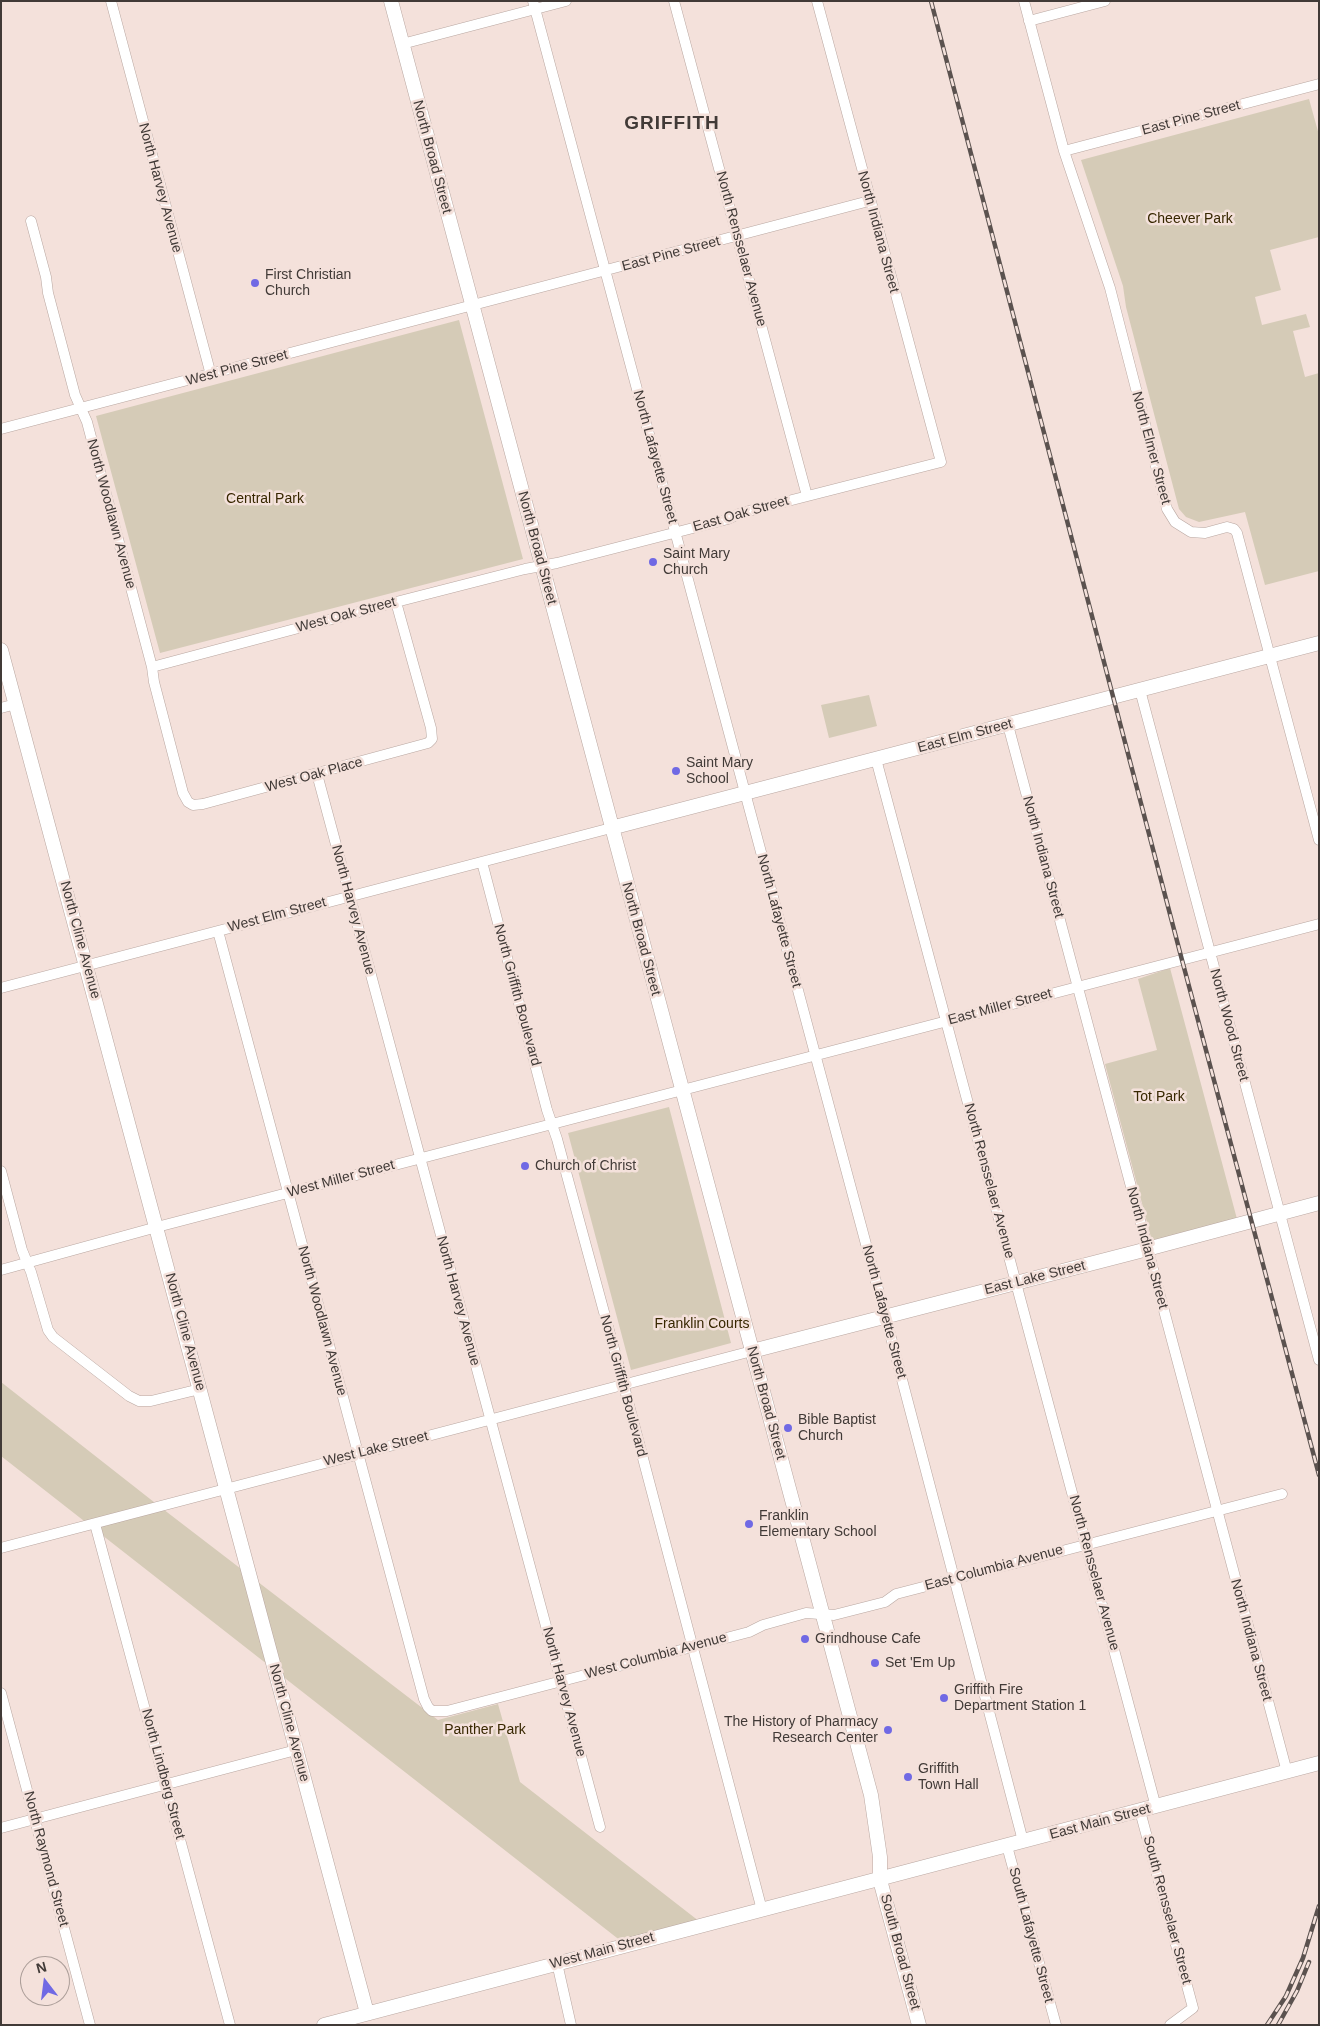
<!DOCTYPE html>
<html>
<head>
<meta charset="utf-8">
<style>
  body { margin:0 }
  #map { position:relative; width:1320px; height:2026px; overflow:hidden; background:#f4e1db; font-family:Helvetica,sans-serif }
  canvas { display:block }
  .frame { position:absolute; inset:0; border:2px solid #413a37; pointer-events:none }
  .north { position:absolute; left:20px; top:1956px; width:50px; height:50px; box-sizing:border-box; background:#f4e1db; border:1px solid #ac9e99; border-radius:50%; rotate:345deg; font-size:14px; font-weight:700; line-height:20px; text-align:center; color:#413a37 }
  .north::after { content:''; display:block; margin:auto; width:18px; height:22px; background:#7069e4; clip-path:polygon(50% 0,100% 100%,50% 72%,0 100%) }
</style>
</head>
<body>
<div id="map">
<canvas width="1320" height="2026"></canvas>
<div class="frame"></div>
<div class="north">N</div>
</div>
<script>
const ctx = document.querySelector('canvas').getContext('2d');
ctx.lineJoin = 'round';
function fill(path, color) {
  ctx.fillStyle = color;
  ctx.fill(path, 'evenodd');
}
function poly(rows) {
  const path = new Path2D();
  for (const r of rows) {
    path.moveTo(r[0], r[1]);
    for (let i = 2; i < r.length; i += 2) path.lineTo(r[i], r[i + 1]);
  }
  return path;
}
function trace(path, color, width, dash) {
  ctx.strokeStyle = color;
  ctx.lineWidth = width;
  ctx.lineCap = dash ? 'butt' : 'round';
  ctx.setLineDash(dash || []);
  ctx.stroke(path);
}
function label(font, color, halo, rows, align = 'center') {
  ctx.font = font + ' Helvetica,sans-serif';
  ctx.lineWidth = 5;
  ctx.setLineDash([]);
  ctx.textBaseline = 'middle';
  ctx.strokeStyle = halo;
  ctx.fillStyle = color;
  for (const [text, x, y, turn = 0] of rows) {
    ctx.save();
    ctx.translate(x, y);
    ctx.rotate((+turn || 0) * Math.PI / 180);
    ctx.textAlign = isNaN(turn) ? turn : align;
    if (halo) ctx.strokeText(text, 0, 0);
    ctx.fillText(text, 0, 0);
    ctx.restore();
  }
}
fill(poly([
  [1309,99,1319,135,1319,237,1270,250,1281,290,1255,297,1262,325,1306,314,1310,327,1293,331,1305,377,1319,373,1319,571,1265,585,1245,512,1199,522,1186,517,1179,509,1126,307,1123,286,1081,160],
  [459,320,523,559,160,653,96,416],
  [869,695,877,726,829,738,821,705],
  [1170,968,1237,1219,1152,1241,1105,1064,1157,1050,1138,979],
  [669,1107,731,1343,631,1370,568,1133],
  [1,1382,159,1506,438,1720,498,1704,520,1782,704,1925,626,1945,1,1456]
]), '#d5cbb7');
const street = poly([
  [111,1,211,375],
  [533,1,889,1330,1023,1841],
  [674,1,807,496],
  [1024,1,1064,151,1110,288,1167,509,1175,522,1191,532,1205,533,1227,527,1234,529,1237,533,1319,840],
  [1029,21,1105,1],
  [402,44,566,1],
  [1064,151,1319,84],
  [31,221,46,277,48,293,75,395,87,422,152,667,154,682,183,793,188,802,193,805,203,804,428,743,432,739,431,728,396,602],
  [1,429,869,201],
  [152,667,396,602,525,569,557,563,728,519,741,513,941,462,817,1],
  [1140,690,1319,1360],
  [1,708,16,704],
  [1008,725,1287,1772],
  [876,759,1156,1807],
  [317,774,600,1827],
  [482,862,547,1110,557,1139,620,1371,762,1910],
  [218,931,424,1699,428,1707,432,1711,447,1711,692,1647,749,1632,763,1625,806,1613,834,1615,885,1602,896,1594,1282,1494],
  [1,988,611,828],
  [1,1171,22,1250,31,1272,48,1330,53,1337,129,1396,139,1401,151,1401,200,1389],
  [1,1270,157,1227,1319,924],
  [95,1524,230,2025],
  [1,1548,752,1351],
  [1,1693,90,2025],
  [1140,1811,1193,2008,1170,2025],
  [1,1828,296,1750],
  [1007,1846,1056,2025],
  [557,1963,571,2025]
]);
const secondary = poly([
  [391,1,871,1795,880,1857,880,1880,919,2025],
  [1,650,367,2013],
  [611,828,1319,643],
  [752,1351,1136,1252,1319,1203],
  [324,2025,1319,1763]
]);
trace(street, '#b9a7a1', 11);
trace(secondary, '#b9a7a1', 15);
trace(street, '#fff', 10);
trace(secondary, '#fff', 14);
const rail = poly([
  [931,1,1182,960,1319,1475],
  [1267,2025,1286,1996,1303,1958,1319,1906],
  [1278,2025,1297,1991,1309,1962]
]);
trace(rail, '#5b524f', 4.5);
trace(rail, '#f4e1db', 2.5, [8]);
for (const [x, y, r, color] of [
  [255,283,5,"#7069e4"],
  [653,562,5,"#7069e4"],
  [676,771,5,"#7069e4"],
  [525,1166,5,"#7069e4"],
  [788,1428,5,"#7069e4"],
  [749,1524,5,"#7069e4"],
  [805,1639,5,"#7069e4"],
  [875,1663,5,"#7069e4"],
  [944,1698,5,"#7069e4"],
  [888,1730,5,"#7069e4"],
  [908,1777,5,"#7069e4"]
]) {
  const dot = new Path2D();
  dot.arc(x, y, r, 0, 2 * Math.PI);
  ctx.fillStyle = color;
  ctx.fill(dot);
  trace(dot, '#f4e1db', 2);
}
label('14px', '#413a37', '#f4e1db', [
  ["East Pine Street",1191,118,-15],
  ["North Broad Street",432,157,75],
  ["North Harvey Avenue",160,188,75],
  ["North Indiana Street",878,232,75],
  ["North Rensselaer Avenue",741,249,75],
  ["East Pine Street",671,254,-15],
  ["West Pine Street",237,368,-15],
  ["North Elmer Street",1151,448,75],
  ["North Lafayette Street",655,457,75],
  ["North Woodlawn Avenue",111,514,75],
  ["East Oak Street",741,514,-16],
  ["North Broad Street",537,548,75],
  ["West Oak Street",346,615,-15],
  ["East Elm Street",965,736,-15],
  ["West Oak Place",314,775,-15],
  ["North Indiana Street",1043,857,75],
  ["North Harvey Avenue",353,910,75],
  ["West Elm Street",277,915,-15],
  ["North Lafayette Street",779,921,75],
  ["North Broad Street",641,939,75],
  ["North Cline Avenue",80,940,75],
  ["North Griffith Boulevard",517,995,75],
  ["East Miller Street",1000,1007,-15],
  ["North Wood Street",1229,1025,75],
  ["West Miller Street",341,1179,-15],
  ["North Rensselaer Avenue",989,1181,75],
  ["North Indiana Street",1147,1248,75],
  ["East Lake Street",1035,1278,-14],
  ["North Harvey Avenue",458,1301,75],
  ["North Lafayette Street",884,1312,75],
  ["North Woodlawn Avenue",322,1321,75],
  ["North Cline Avenue",185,1332,75],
  ["North Griffith Boulevard",623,1386,75],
  ["North Broad Street",766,1403,75],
  ["West Lake Street",376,1449,-14],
  ["East Columbia Avenue",994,1568,-15],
  ["North Rensselaer Avenue",1094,1573,75],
  ["North Indiana Street",1251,1640,75],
  ["West Columbia Avenue",656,1656,-15],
  ["North Harvey Avenue",564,1692,75],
  ["North Cline Avenue",289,1723,75],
  ["North Lindberg Street",163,1774,75],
  ["East Main Street",1100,1822,-15],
  ["North Raymond Street",46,1859,75],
  ["South Rensselaer Street",1167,1910,75],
  ["South Lafayette Street",1031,1935,75],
  ["West Main Street",602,1951,-15],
  ["South Broad Street",900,1952,75]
]);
label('14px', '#372700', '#f4e1db', [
  ["Cheever Park",1190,219],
  ["Central Park",265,499],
  ["Tot Park",1159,1097],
  ["Franklin Courts",702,1324],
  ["Panther Park",485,1730]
]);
label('14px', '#413a37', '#f4e1db', [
  ["First Christian",265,275],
  ["Church",265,291],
  ["Saint Mary",663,554],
  ["Church",663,570],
  ["Saint Mary",686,763],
  ["School",686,779],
  ["Church of Christ",535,1166],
  ["Bible Baptist",798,1420],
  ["Church",798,1436],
  ["Franklin",759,1516],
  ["Elementary School",759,1532],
  ["Grindhouse Cafe",815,1639],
  ["Set 'Em Up",885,1663],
  ["Griffith Fire",954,1690],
  ["Department Station 1",954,1706],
  ["The History of Pharmacy",878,1722,"right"],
  ["Research Center",878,1738,"right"],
  ["Griffith",918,1769],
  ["Town Hall",918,1785]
], 'left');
ctx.letterSpacing = '1px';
label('bold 19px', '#413a37', '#f4e1db', [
  ["GRIFFITH",672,124]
]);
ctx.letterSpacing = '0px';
</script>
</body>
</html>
